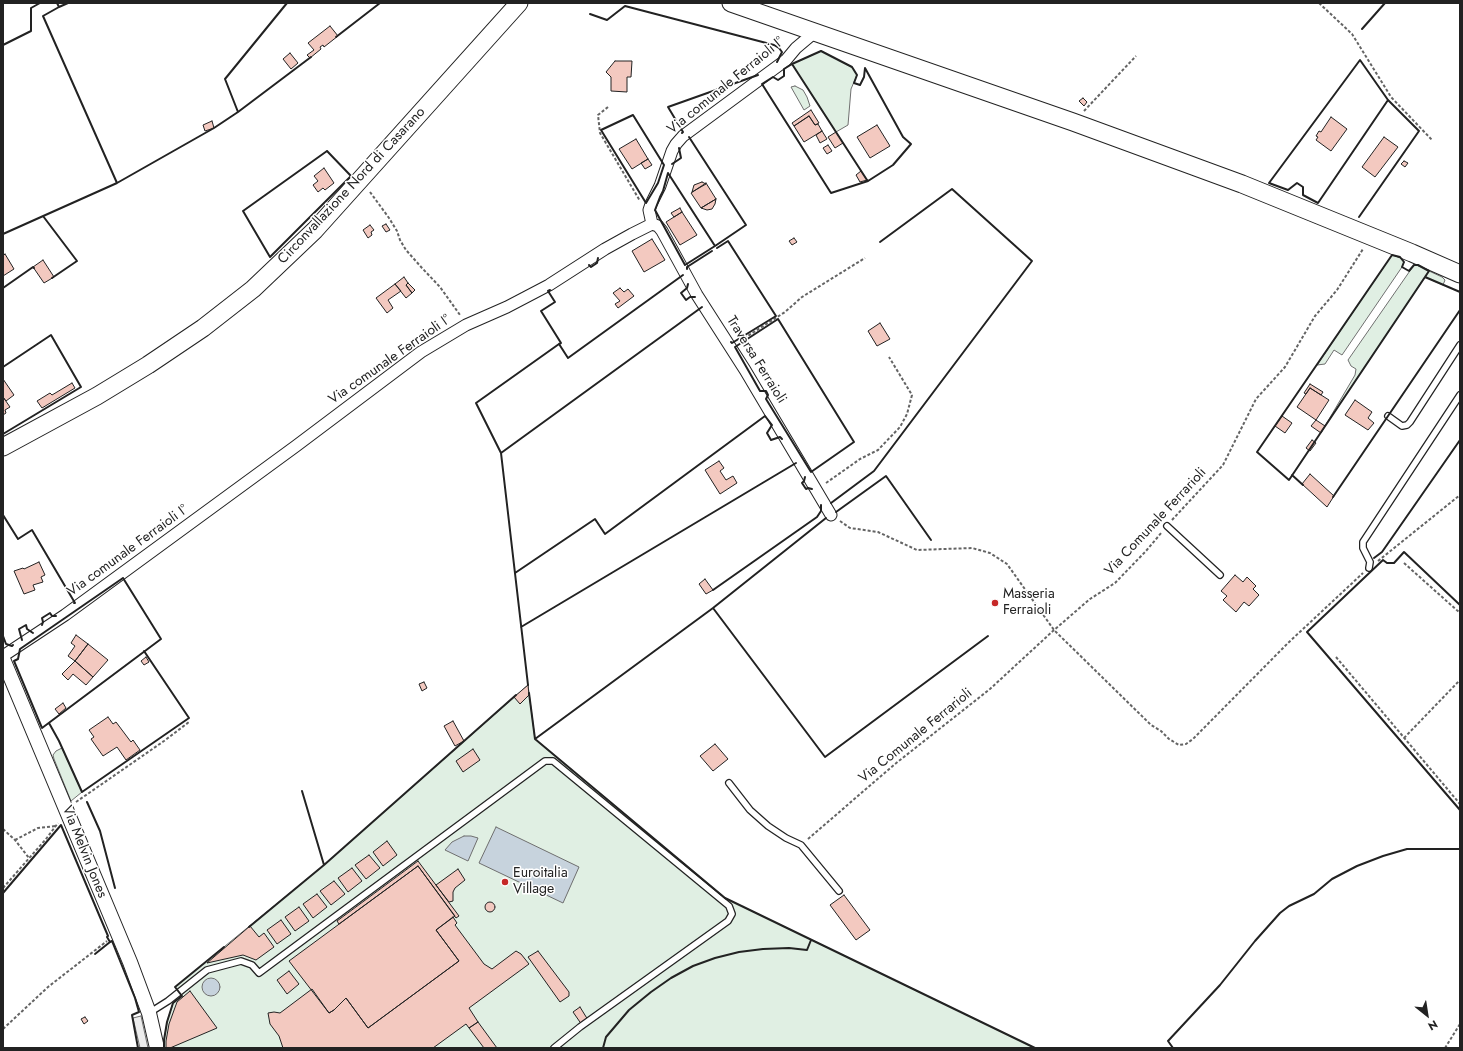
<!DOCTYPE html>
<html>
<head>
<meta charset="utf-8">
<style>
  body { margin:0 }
  #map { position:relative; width:1463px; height:1051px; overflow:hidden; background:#fff; font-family:Jost,sans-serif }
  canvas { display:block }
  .frame { position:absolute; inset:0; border:4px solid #222; pointer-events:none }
  .north { position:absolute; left:1407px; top:995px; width:40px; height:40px; -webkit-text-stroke:3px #fff; paint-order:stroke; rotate:150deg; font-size:11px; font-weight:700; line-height:16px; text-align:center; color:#222 }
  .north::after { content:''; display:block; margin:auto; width:14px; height:18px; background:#222; clip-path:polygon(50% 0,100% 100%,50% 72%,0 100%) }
</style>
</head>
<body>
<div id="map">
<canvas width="1463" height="1051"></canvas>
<div class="frame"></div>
<div class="north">N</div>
</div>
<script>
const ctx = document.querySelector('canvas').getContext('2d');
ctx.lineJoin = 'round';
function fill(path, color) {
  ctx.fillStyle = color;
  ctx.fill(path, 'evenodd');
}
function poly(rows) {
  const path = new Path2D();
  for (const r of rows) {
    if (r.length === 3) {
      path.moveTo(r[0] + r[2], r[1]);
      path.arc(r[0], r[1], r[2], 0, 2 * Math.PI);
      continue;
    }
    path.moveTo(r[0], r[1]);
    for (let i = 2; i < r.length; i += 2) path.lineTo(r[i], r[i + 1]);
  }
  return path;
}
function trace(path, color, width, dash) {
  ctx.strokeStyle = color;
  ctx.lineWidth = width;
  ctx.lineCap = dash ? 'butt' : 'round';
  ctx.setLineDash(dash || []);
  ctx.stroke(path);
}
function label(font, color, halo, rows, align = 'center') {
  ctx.font = font + ' Jost,sans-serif';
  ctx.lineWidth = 3;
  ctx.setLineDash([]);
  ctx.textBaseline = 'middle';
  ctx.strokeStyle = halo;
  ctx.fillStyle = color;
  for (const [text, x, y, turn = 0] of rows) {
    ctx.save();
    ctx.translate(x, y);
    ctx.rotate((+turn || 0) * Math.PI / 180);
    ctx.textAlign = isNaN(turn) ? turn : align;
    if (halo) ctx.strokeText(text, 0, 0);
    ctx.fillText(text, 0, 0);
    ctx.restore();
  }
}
const green = poly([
  [821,51,852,67,857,75,851,89,848,125,836,132,792,64,821,51],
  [795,86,803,90,807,97,810,106,804,110,791,87,795,86],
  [1392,255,1400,257,1404,262,1402,267,1342,355,1334,350,1325,364,1317,365,1392,255],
  [1414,265,1418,265,1429,271,1442,277,1445,280,1443,285,1425,277,1325,426,1355,375,1356,369,1351,366,1348,360,1414,265],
  [528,685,535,739,725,898,1035,1048,164,1048,164,1040,167,1022,173,1003,182,996,175,987,324,865,528,685],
  [62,748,82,792,71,801,54,759,53,755,56,751,62,748]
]);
fill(green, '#e0efe3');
trace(green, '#6f6f6f', 1);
const parking = poly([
  [141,1016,148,1048,140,1048,133,1018,141,1016]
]);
fill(parking, '#ededed');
trace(parking, '#6f6f6f', 1);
const water = poly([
  [496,827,579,867,563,903,479,863,496,827],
  [464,836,471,836,478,838,468,861,445,850,452,842,464,836],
  [211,987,9]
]);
fill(water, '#c7d3dd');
trace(water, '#6f6f6f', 1);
const building = poly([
  [330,26,338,36,324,47,323,45,320,47,321,49,310,58,307,55,314,50,308,43,330,26],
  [290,53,298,63,291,69,283,59,290,53],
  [615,61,632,61,631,77,627,77,627,92,611,91,611,77,606,72,615,61],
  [1083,98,1087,102,1084,106,1079,101,1083,98],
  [811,110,819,123,815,125,809,116,794,126,792,123,811,110],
  [809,116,815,125,818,124,822,131,804,142,794,126,809,116],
  [1331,117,1347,129,1331,151,1316,140,1318,137,1316,136,1319,131,1321,132,1331,117],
  [212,121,214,128,205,131,203,125,212,121],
  [877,125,890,146,870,158,857,137,877,125],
  [822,131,827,139,820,143,816,135,822,131],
  [836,132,843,143,835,148,828,137,836,132],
  [1384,137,1398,147,1375,177,1362,167,1384,137],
  [636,139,648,159,632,169,619,149,636,139],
  [828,145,832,151,827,154,823,148,828,145],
  [648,159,652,165,645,169,641,163,648,159],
  [1404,161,1408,163,1405,167,1401,164,1404,161],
  [324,168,334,183,325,190,323,188,318,192,313,185,318,181,314,176,324,168],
  [861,171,867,180,860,182,856,175,861,171],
  [702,182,706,184,692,192,694,185,702,182],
  [706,183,716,199,701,208,691,193,706,183],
  [716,199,715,204,712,209,707,210,701,208,716,199],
  [680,208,682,212,674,217,671,213,680,208],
  [682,212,697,235,680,245,666,222,682,212],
  [386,224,390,230,386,232,382,226,386,224],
  [370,225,374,230,371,232,372,235,368,238,363,230,370,225],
  [794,238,797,242,792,245,789,241,794,238],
  [652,239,665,260,644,272,632,251,652,239],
  [5,254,14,269,3,276,3,256,5,254],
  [43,260,54,277,44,283,33,267,43,260],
  [404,277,408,283,406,285,412,293,406,298,395,284,404,277],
  [408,283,415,290,412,293,406,285,408,283],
  [395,284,401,291,388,300,393,308,387,313,376,298,395,284],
  [620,288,624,292,628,289,634,296,618,308,615,304,620,301,613,293,620,288],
  [880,323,890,339,877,346,868,331,880,323],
  [3,379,14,395,6,401,3,397,3,379],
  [72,383,75,388,42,408,37,401,50,393,52,395,72,383],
  [1310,384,1323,392,1321,395,1310,388,1306,394,1304,393,1310,384],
  [1310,388,1329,400,1316,420,1297,407,1310,388],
  [3,397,10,407,5,410,6,413,3,415,3,397],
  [1355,400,1372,412,1368,418,1374,423,1368,430,1345,415,1355,400],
  [1282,416,1292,423,1285,433,1275,426,1282,416],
  [1316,420,1325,426,1321,433,1311,426,1316,420],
  [1312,440,1316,443,1310,451,1306,448,1312,440],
  [719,461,724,468,720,471,726,480,733,476,737,483,720,494,705,470,719,461],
  [1310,474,1334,496,1327,507,1302,484,1310,474],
  [39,562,45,575,41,577,43,582,33,585,35,590,24,594,14,571,23,568,24,569,39,562],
  [1235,575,1243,582,1247,577,1256,586,1253,589,1259,595,1249,606,1244,602,1236,612,1223,600,1227,596,1221,591,1235,575],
  [705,579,713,590,706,594,699,584,705,579],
  [76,635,88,644,75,661,68,656,75,646,71,643,76,635],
  [88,644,108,660,93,677,75,661,88,644],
  [146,657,149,662,144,665,141,661,146,657],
  [75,661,93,677,86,685,73,674,68,680,62,674,75,661],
  [424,682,427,688,422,691,419,684,424,682],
  [528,685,529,695,520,704,514,697,528,685],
  [63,703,66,708,59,714,55,709,63,703],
  [108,717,113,724,116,722,131,742,133,740,140,750,126,760,117,747,103,756,91,739,94,737,89,730,108,717],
  [453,721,464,741,455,746,444,726,453,721],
  [715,744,728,759,713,771,700,756,715,744],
  [473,749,480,760,463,772,456,761,473,749],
  [387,841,397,855,383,866,373,852,387,841],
  [369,855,380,868,366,879,355,865,369,855],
  [418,861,459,916,456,918,418,866,339,924,337,921,418,861],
  [418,866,455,916,436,930,459,961,368,1028,346,998,334,1010,329,1013,289,961,418,866],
  [352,868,362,881,348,892,338,878,352,868],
  [458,869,465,880,455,888,453,892,453,901,449,902,436,885,458,869],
  [334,881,345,894,331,905,320,891,334,881],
  [317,894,327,907,313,918,303,904,317,894],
  [844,895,870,930,856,940,830,905,844,895],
  [490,907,5],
  [299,907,309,921,295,931,285,917,299,907],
  [453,917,457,923,455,925,484,964,492,969,516,951,521,954,529,964,469,1008,478,1022,469,1028,466,1024,433,1048,283,1048,279,1036,270,1024,268,1013,274,1012,280,1013,312,989,329,1013,334,1010,346,998,368,1028,459,961,436,930,453,917],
  [281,920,291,934,277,944,267,930,281,920],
  [250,926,259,937,264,933,274,947,256,960,243,955,207,963,250,926],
  [538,951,569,992,569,996,560,1002,528,957,538,951],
  [289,971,299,984,287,994,277,980,289,971],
  [190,991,217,1028,170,1048,166,1048,166,1041,169,1024,177,1002,190,991],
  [580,1007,588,1020,582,1025,573,1012,580,1007],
  [85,1017,88,1021,84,1024,81,1019,85,1017],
  [478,1022,497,1048,484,1048,469,1028,478,1022]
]);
fill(building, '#f3c9c0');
trace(building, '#222', 1);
const service = poly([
  [1388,416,1402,426,1407,425,1410,422,1460,345],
  [1167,526,1220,575],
  [1369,568,1370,562,1363,548,1363,542,1460,395],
  [729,783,750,810,768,826,786,838,801,845,839,891],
  [149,1013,168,1001,207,970,241,961,252,965,259,973,545,761,553,761,729,906,732,914,728,921,580,1027,554,1048]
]);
const minor = poly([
  [652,224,658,226,662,231,697,295,745,370,831,515],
  [3,656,65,615,296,446,421,352,466,325,507,307,549,285,605,249,632,234,652,224,649,210,651,204,660,186,672,151,676,144,683,136,786,60,796,48,815,32]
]);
const tertiary = poly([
  [3,659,130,962,149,1013,157,1048]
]);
const primary = poly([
  [731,3,1073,122,1242,184,1412,253,1460,274],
  [3,447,97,396,148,365,203,328,253,289,315,230,519,3]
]);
trace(service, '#222', 8);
trace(minor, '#222', 13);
trace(tertiary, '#222', 16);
trace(primary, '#222', 19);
trace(poly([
  [1319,3,1352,34,1391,97,1432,140],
  [608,107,598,115,600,133,640,201],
  [1084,111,1136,56],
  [370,192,389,218,397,231,400,240,406,250,422,268,440,287,460,315],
  [740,341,785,312,802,297,865,258],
  [826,483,860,459,878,450,900,427,907,414,912,395,889,357],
  [1172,520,1223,465,1256,399,1285,367,1315,316,1337,290,1363,249],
  [840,521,850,528,878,532,917,550,972,548,990,553,1007,564,1054,630,1151,725,1161,731,1169,739,1179,745,1186,744,1193,739,1288,643,1363,573],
  [1378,561,1460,495],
  [1404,563,1460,613],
  [1336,657,1460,804],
  [1404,738,1460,680],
  [76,802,164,741,189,722],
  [3,829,15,840,29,858],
  [808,839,895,764,990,689,1054,630,1090,599,1115,583,1146,551,1162,532],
  [15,840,38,828,56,826],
  [3,888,46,839,58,823],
  [3,1029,48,987,107,941],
  [1445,1048,1460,1024]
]), '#646464', 2, [3, 2]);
trace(service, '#fff', 5.5);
trace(minor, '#fff', 11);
trace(tertiary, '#fff', 14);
trace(primary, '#fff', 17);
trace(poly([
  [57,3,59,7,43,16,117,183,214,128,238,112],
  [287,3,225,79,238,112,311,57],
  [59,7,68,3],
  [590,14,607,20,625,6,774,45,779,48,782,52,777,62],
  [1362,29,1385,3],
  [336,37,380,3],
  [3,45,31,31,31,8,40,3],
  [792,64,867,180,868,181,831,193,762,84,773,77,778,80,784,76,784,69,792,64],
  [792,64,821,51,852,67,857,75,854,83,860,85,864,77,865,68,903,137,911,144,893,165,868,181],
  [633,115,664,165,658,183,646,203,601,130,633,115],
  [682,133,683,132,668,107,758,75],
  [689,137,746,225,715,246],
  [327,151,351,176,270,257,243,211,327,151],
  [672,164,681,158,679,148],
  [668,173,715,246,685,265,655,210,660,197,663,191,668,173],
  [43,216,77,261,52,278],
  [1359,217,1419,131,1388,100,1360,60,1269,183,1288,190,1297,183,1303,187,1303,195,1318,203,1388,100],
  [3,234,117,183],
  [717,248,728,241,776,316,732,343,731,342],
  [1392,255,1400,257,1404,262,1402,267,1409,271,1414,265,1418,265,1429,271,1289,480,1257,452,1392,255],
  [589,265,591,267,597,263,598,258],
  [687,269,687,267,712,251],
  [1425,277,1460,292],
  [688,284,687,288,681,293,686,300,690,297,695,297],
  [3,288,33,267,34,268],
  [550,290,548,291,555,302,541,311,561,343,559,344,568,358,683,275],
  [778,319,854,442,811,472,766,399,768,395,766,391,760,391,735,347,778,319],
  [559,344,476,403,501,453,702,307],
  [3,367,51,335,81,387,3,434],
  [501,453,528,685],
  [1292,475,1303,485],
  [805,477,804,481,802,483,806,489,808,488,812,489],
  [1333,497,1460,310],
  [831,503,874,471,1032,261,952,189,880,242],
  [836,512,886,476,931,540],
  [3,515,18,539,32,530,75,603,74,603],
  [826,518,713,608,825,757,988,636],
  [1374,558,1382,552,1460,440],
  [515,573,595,519,605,534,765,416,772,425,767,433,771,440,780,437,782,439],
  [123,578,161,639,42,728,14,661,18,659,20,649,123,578],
  [713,590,817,517,821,511,821,505],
  [1460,605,1404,552,1394,563,1387,563,1383,560,1307,632,1460,810],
  [42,625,43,622,42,618,50,613,52,616,56,616],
  [521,627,796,463],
  [3,636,6,644,12,646,13,645],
  [22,640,19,629,26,625,27,629,33,633],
  [529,693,535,739,725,898,1035,1048],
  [49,723,59,741,82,792,189,718,144,651],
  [535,739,713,608],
  [302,791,324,865],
  [87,802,100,831,115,888],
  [3,893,61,825,108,936,107,937,110,942,112,941,135,998,139,1012,132,1015,138,1048],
  [249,927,324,865,516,695],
  [95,954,110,942],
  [164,1048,164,1040,167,1022,173,1003,182,996,175,987,224,947],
  [603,1048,606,1037,629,1010,651,992,671,978,693,966,715,958,739,952,763,949,789,948,807,950,811,940],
  [1173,1048,1168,1041,1220,985,1255,941,1280,913,1289,906,1314,894,1332,879,1357,866,1383,856,1407,849,1460,849]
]), '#222', 2);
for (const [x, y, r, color] of [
  [995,603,4,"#c62828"],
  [505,882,4,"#c62828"]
]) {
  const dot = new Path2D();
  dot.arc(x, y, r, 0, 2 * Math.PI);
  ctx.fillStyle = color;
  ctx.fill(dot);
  trace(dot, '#fff', 1.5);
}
label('14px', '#222', '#fff', [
  ["Via comunale Ferraioli I°",726,86,-39],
  ["Circonvallazione Nord di Casarano",352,186,-47],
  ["Via comunale Ferraioli I°",390,360,-35],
  ["Traversa Ferraioli",756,360,58],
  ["Via Comunale Ferrarioli",1156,522,-47],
  ["Via comunale Ferraioli I°",128,551,-36],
  ["Via Comunale Ferrarioli",916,736,-39],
  ["Via Melvin Jones",84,852,68]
]);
label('14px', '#222', '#fff', [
  ["Masseria",1003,595],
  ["Ferraioli",1003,611],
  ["Euroitalia",513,874],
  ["Village",513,890]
], 'left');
</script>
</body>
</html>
